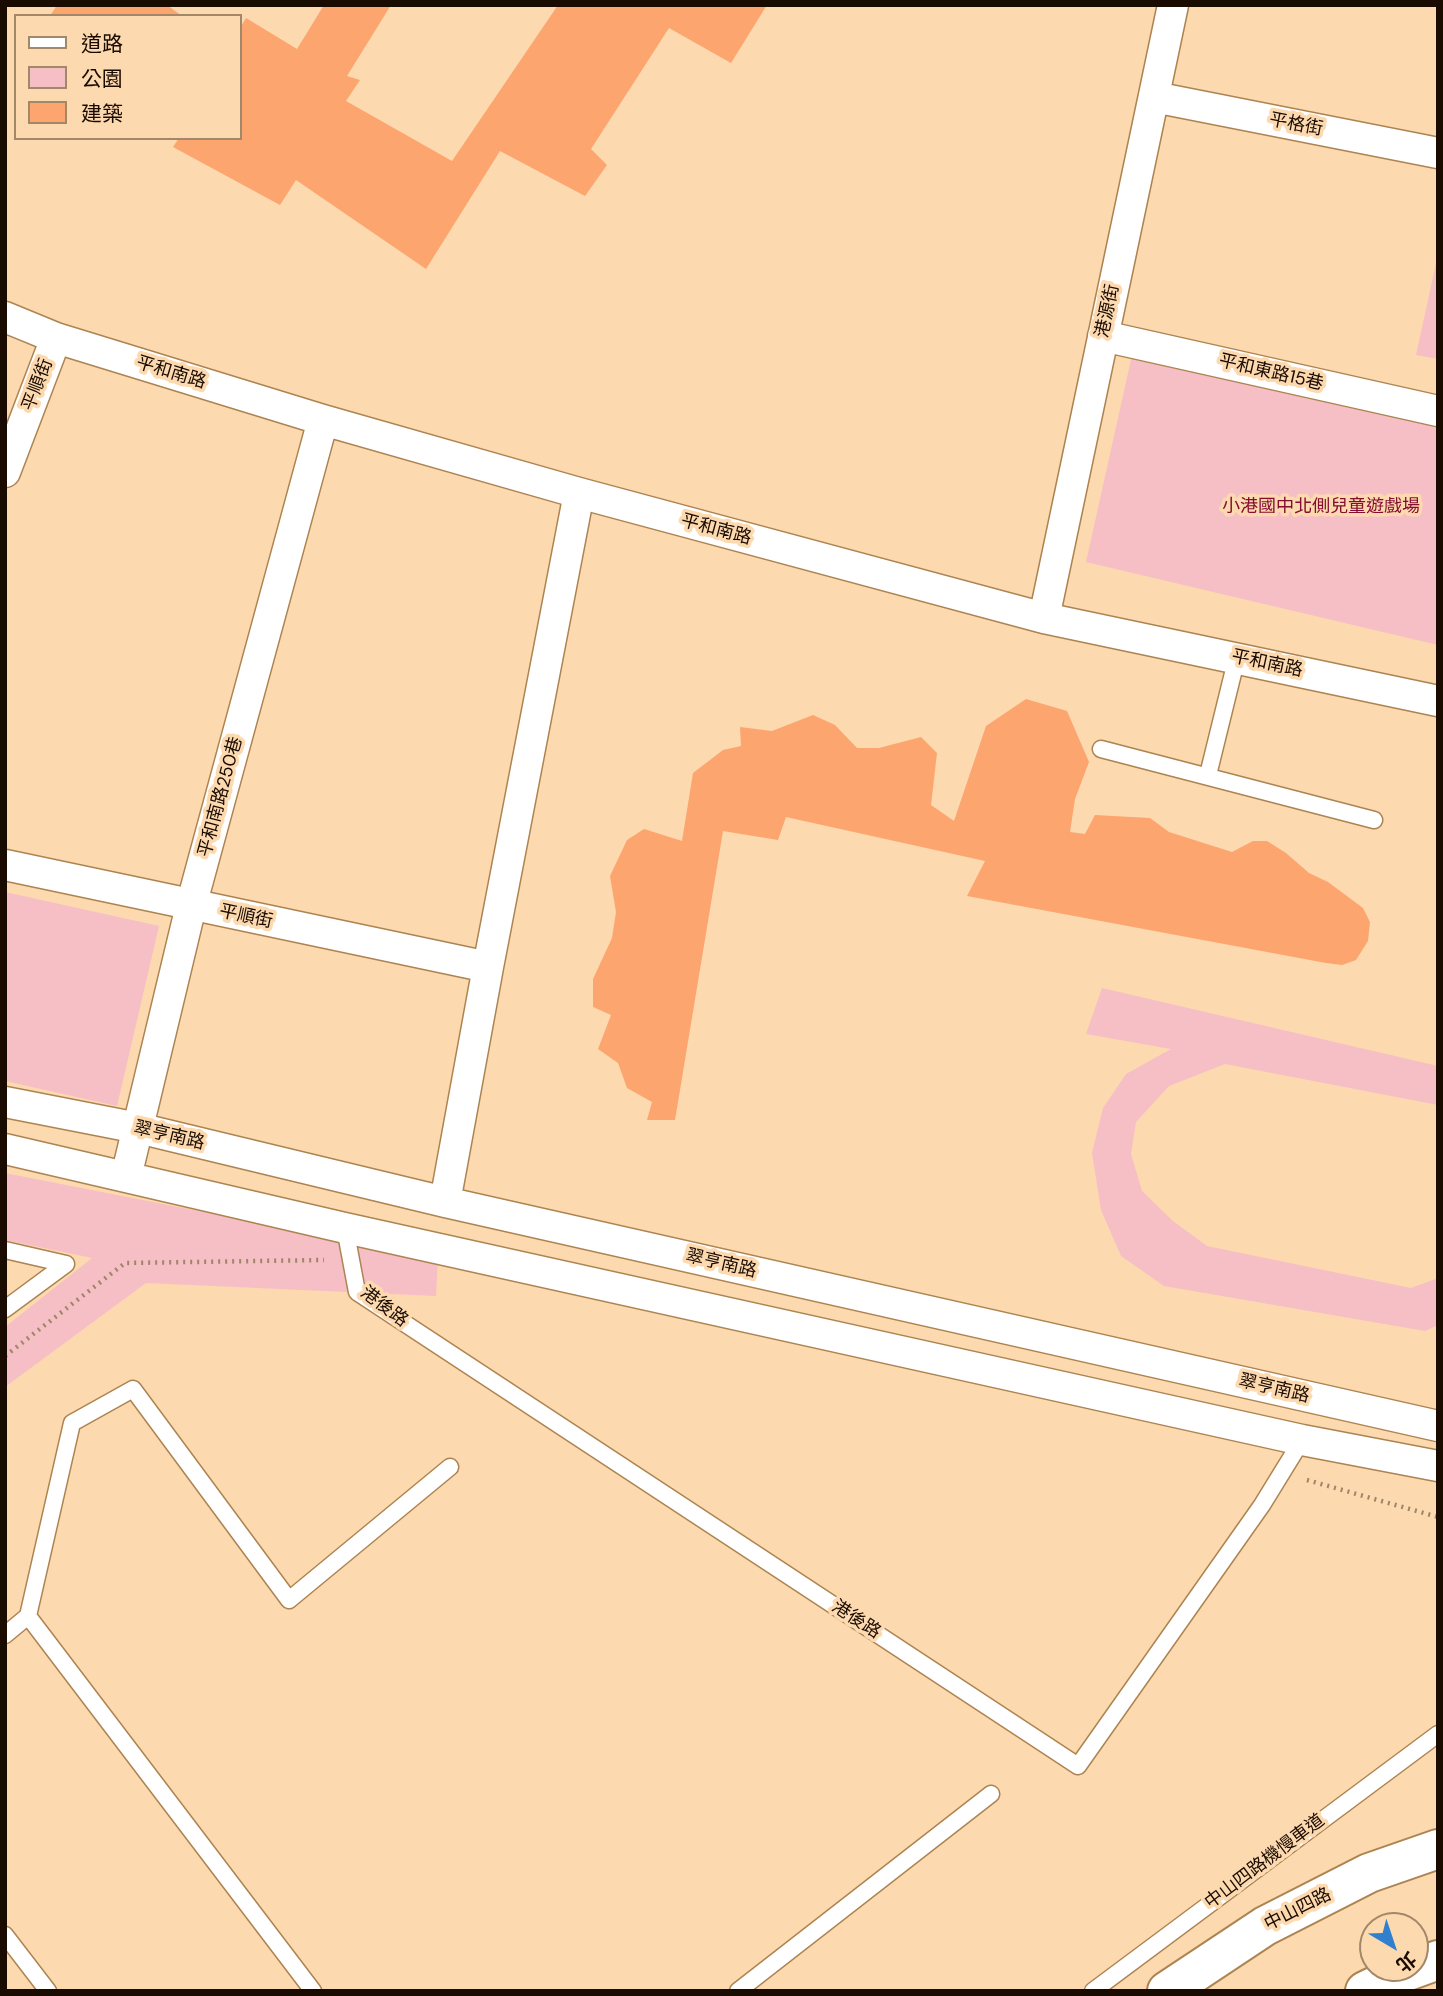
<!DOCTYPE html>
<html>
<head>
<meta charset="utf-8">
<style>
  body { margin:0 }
  #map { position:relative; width:1443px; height:1996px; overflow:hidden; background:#fcd9af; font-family:"DM Sans","Noto Sans TC",sans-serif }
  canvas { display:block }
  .frame { position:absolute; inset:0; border:7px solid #1a0b00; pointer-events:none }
  .legend { position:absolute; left:14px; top:14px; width:228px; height:126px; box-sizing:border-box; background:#fcd9af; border:2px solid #a28769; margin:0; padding:9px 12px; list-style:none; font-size:21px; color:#1a0b00 }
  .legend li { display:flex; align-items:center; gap:14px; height:35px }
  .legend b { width:35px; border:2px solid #a28769 }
  .north { position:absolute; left:1359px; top:1912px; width:70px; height:70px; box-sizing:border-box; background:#fcd9af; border:2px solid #a28769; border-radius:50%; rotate:141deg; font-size:19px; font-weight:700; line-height:28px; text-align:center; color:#1a0b00 }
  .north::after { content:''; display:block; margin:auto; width:24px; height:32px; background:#3180cf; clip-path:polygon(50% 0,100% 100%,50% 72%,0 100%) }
</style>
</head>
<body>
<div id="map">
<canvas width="1443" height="1996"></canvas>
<div class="frame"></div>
<ul class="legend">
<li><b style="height:9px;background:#fff"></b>道路</li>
<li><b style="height:19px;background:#f5bfc5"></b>公園</li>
<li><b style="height:19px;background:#fca56f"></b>建築</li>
</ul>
<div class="north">北</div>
</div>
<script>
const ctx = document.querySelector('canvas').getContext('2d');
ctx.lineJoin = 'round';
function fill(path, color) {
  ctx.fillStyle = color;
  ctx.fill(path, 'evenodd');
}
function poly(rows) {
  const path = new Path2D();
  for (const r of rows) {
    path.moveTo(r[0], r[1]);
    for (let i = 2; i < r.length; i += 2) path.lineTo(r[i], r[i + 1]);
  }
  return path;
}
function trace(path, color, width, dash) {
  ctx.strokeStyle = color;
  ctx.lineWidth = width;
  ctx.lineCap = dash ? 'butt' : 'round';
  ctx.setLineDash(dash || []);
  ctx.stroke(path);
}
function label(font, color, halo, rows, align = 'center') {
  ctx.font = font + ' "DM Sans","Noto Sans TC",sans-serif';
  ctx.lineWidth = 7;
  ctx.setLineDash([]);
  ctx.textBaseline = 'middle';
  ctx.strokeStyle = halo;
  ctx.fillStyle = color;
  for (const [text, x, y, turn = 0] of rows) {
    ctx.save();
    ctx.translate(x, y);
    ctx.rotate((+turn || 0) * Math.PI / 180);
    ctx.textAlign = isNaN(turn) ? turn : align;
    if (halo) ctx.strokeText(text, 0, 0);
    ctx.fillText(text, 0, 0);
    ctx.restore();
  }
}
fill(poly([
  [1438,254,1438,359,1416,355],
  [1132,355,1438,423,1438,645,1086,562],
  [5,892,159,926,117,1106,5,1081],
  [1102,988,1438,1066,1438,1105,1225,1064,1169,1086,1136,1122,1131,1154,1142,1191,1173,1221,1207,1246,1411,1288,1438,1278,1438,1325,1425,1331,1164,1286,1121,1256,1101,1210,1092,1153,1103,1108,1126,1074,1171,1049,1086,1034],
  [5,1173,438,1258,436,1296,146,1283,5,1387,5,1327,92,1258,5,1240]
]), '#f5bfc5');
fill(poly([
  [57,5,167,5,182,16,50,16],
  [324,5,391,5,347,76,360,80,346,101,452,161,558,5,767,5,731,63,669,28,591,149,607,165,585,196,500,151,426,269,296,180,280,205,173,147,179,138,240,138,240,28,246,18,297,49],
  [1026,699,1067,711,1089,762,1075,799,1070,832,1085,834,1095,815,1150,818,1169,832,1232,852,1253,841,1267,841,1286,853,1309,873,1328,882,1363,908,1370,922,1368,941,1356,960,1342,965,1326,963,967,896,985,861,786,817,778,840,723,831,675,1120,647,1120,652,1102,627,1088,618,1063,598,1049,611,1015,593,1007,593,979,612,938,616,912,610,876,627,840,644,829,682,841,693,773,723,750,741,746,740,727,772,731,813,715,835,725,857,748,879,748,921,737,937,753,931,805,954,821,986,726]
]), '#fca56f');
const lane = poly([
  [1101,749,1374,820],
  [1208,775,1237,657],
  [345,1228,357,1292,1078,1766,1262,1505,1302,1440],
  [5,1250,66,1264],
  [5,1309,66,1264],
  [28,1616,72,1423,133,1389,289,1600,450,1467],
  [5,1635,28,1616,313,1991],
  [5,1935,48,1991],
  [738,1991,991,1794],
  [1093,1991,1438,1734]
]);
const street = poly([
  [1154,97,1438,153],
  [5,317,56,338,323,420,579,493,1044,618,1438,701],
  [1103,336,1438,411],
  [5,472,56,338],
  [1044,618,1173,5],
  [5,865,488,967,579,493],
  [5,1102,138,1128,445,1202,1438,1426],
  [5,1149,345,1228,1302,1440,1438,1466],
  [126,1177,191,906,323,420],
  [445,1202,488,967]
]);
const primary = poly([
  [1167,1991,1265,1926,1369,1873,1438,1849],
  [1365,1991,1400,1974,1438,1960]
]);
trace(lane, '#ad8451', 19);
trace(street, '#ad8451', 33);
trace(primary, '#ad8451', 42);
trace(poly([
  [5,1356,125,1263,324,1260],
  [1307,1480,1438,1517]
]), '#a08568', 4.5, [2, 5]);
trace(lane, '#fff', 16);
trace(street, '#fff', 30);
trace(primary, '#fff', 38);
label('18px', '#1a0b00', '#fcd9af', [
  ["平格街",1296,125,11],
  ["港源街",1108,311,-78],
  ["平和南路",171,373,17],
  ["平和東路15巷",1271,373,13],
  ["平順街",38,385,-69],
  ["平和南路",716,530,15],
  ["平和南路",1267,664,12],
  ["平和南路250巷",221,797,-75],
  ["平順街",246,917,12],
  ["翠亨南路",169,1136,13],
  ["翠亨南路",721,1264,13],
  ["港後路",384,1307,37],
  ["翠亨南路",1274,1389,13],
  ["港後路",856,1620,33],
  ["中山四路機慢車道",1265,1862,-37],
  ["中山四路",1298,1910,-27]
]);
label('18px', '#840e32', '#fcd9af', [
  ["小港國中北側兒童遊戲場",1321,507]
]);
</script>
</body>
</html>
